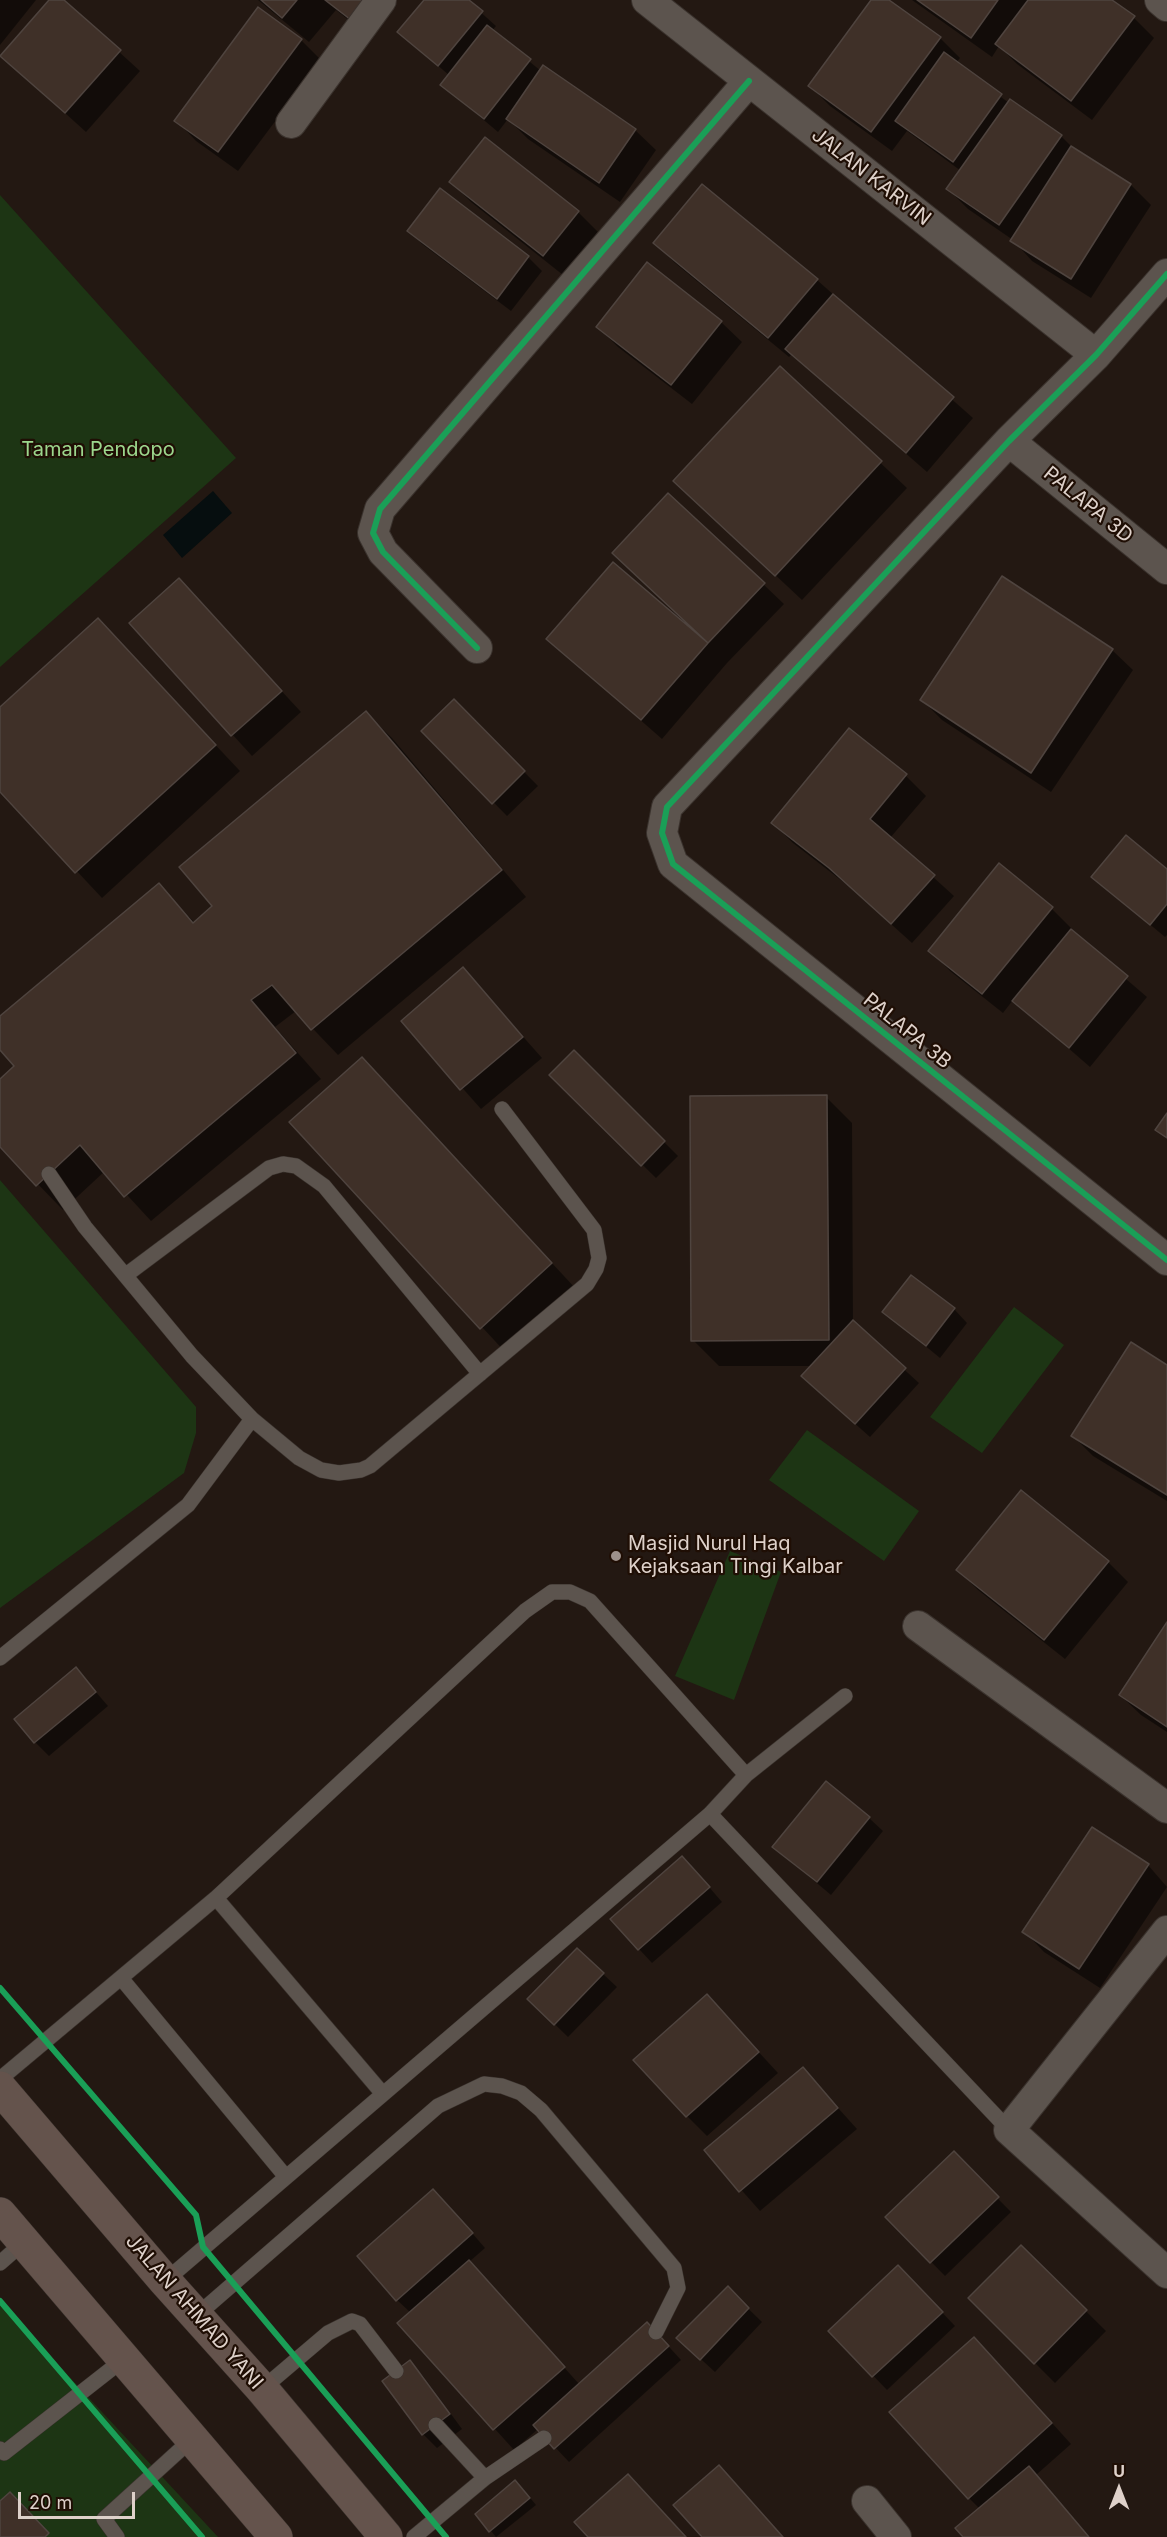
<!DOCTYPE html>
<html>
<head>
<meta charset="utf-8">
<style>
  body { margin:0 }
  #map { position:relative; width:1167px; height:2537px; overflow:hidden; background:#231812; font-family:Inter,sans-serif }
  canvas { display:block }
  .north { position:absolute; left:1089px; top:2459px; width:60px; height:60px; -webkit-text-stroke:4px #1f0e04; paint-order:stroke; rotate:0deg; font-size:16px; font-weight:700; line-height:24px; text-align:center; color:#ded1ca }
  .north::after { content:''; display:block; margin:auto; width:21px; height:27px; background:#ded1ca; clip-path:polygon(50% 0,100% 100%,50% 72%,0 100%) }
  .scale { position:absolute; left:18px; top:2492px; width:117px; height:27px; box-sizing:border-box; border:3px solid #ded1ca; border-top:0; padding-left:8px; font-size:18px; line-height:21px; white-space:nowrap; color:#ded1ca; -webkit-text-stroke:4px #1f0e04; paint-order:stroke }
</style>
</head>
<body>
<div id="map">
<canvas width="1167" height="2537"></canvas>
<div class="north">U</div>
<div class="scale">20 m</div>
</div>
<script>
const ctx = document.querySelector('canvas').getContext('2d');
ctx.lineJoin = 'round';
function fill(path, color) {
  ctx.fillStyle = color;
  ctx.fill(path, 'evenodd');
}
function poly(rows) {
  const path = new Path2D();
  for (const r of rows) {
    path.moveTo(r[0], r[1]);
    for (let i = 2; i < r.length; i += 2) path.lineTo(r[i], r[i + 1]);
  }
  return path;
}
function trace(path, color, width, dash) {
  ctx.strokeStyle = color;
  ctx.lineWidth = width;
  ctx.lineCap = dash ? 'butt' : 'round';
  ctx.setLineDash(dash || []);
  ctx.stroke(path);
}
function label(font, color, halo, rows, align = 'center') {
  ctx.font = font + ' Inter,sans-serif';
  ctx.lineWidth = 4.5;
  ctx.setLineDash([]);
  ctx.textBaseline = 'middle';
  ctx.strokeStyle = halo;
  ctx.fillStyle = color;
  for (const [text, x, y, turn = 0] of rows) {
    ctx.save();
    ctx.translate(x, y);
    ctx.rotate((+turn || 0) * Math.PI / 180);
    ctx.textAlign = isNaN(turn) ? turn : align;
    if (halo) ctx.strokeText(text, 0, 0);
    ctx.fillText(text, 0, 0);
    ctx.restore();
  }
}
fill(poly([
  [0,195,236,458,0,667],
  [0,1180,196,1407,196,1433,184,1473,0,1608],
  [1014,1307,1064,1345,982,1453,930,1417],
  [807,1430,919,1511,884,1561,769,1480],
  [730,1551,781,1572,734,1700,675,1676],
  [0,2302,218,2537,0,2537]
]), '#1d3514');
fill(poly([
  [213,491,232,513,182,558,163,535]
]), '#060e0f');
fill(poly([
  [0,0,36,0,0,45],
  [51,0,62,0,140,71,86,132,2,56],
  [258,0,391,0,365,33,336,10,309,42],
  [426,0,467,0,496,26,492,31,541,71,544,67,635,130,656,150,620,202,528,139,508,119,498,132,442,85,450,76,399,32],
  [873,0,887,0,940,38,960,58,956,63,1009,103,1061,136,1075,150,1131,185,1151,205,1091,298,1032,261,1013,240,968,209,948,189,961,171,907,131,892,151,830,106,810,86],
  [912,0,1110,0,1134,18,1154,38,1092,120,1017,64,999,46,992,57],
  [301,40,321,60,238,171,196,141,176,120],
  [451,182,578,212,598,232,563,275,471,202],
  [409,230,528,257,542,271,511,311,422,244],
  [655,243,817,280,973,418,927,472,792,354,789,357,675,263],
  [721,322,742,342,692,404,618,347,598,327],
  [780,368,907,488,802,600,675,481],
  [1002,578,1112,650,1133,670,1051,792,942,720,922,700],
  [179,580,301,712,252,756,131,623],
  [763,584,784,604,727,663,662,739,548,639,683,622],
  [98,620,240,771,102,898,0,789,0,709],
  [454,701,538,786,507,816,423,731],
  [366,713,392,738,526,897,338,1055,296,1011,275,1027,321,1079,151,1221,105,1171,63,1210,0,1145,0,1081,16,1066,0,1048,0,1018,159,885,195,923,215,906],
  [850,730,906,776,926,796,890,838,954,896,912,943,851,888,793,843,773,823],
  [999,865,1052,909,1072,929,1070,931,1147,997,1090,1067,1013,1000,1003,1013,950,971,930,950],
  [1167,871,1167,935,1165,937,1093,877],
  [463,969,542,1058,481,1109,403,1021],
  [574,1052,678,1156,656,1178,551,1075],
  [362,1059,577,1290,507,1354,292,1122],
  [826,1097,852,1123,853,1323,919,1383,870,1437,817,1390,813,1366,719,1366,693,1340],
  [954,1309,967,1323,940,1358,884,1312],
  [1167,1366,1167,1501,1093,1456,1073,1436],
  [1108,1562,1128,1582,1065,1659,978,1590,958,1570],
  [1167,1625,1167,1732,1141,1715,1120,1695],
  [76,1669,108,1706,49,1756,35,1742],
  [869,1818,883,1831,831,1895,774,1847],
  [1148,1865,1167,1887,1100,1988,1044,1952,1024,1931],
  [696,1872,722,1902,652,1963,639,1949],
  [603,1974,617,1987,568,2037,529,1999],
  [707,1996,778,2073,707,2136,687,2116],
  [803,2069,857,2129,760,2211,706,2150],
  [953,2153,1011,2212,945,2276,887,2217],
  [447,2204,485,2248,469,2262,580,2385,661,2338,681,2360,569,2462,538,2429,514,2450,399,2323,411,2313,397,2300],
  [1021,2247,1106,2331,1055,2383,970,2298],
  [912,2281,955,2326,887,2390,830,2331],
  [728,2289,762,2322,715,2372,692,2351],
  [994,2359,1071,2444,1036,2475,1090,2537,965,2537,980,2509,969,2498],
  [410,2362,423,2376,462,2429,437,2448,423,2434],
  [522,2488,536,2505,496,2537,477,2514]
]), '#0007');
const building = poly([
  [49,0,64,0,121,50,65,113,0,56,49,0],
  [261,0,297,0,282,18,261,0],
  [325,0,367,0,351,20,325,0],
  [424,0,469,0,483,11,438,66,397,32,424,0],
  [871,0,889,0,941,37,871,132,808,86,871,0],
  [917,0,998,0,971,38,917,0],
  [1028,0,1112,0,1135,16,1071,101,995,44,1028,0],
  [258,7,302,39,218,152,174,121,258,7],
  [487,25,531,59,484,119,440,85,487,25],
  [944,52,1002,94,953,162,895,121,944,52],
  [543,65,636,129,599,183,506,119,543,65],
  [1010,99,1062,135,999,225,946,189,1010,99],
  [485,137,579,211,543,256,449,182,485,137],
  [1071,146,1131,184,1071,279,1010,241,1071,146],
  [702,184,818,279,768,338,653,243,702,184],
  [440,188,529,256,497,299,407,231,440,188],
  [647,262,722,321,671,385,596,327,647,262],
  [833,294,954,397,906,453,785,349,833,294],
  [780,366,882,461,775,576,673,481,780,366],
  [668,493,765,583,708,643,612,553,668,493],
  [613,562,708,643,641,720,546,639,613,562],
  [1002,576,1113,649,1031,773,920,700,1002,576],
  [179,578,282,691,231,736,129,623,179,578],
  [98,618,216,745,75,873,0,792,0,707,98,618],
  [454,699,525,771,492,804,421,731,454,699],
  [366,711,502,870,311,1030,272,985,251,1000,296,1053,124,1197,80,1145,36,1186,0,1147,0,1079,14,1066,0,1050,0,1016,159,883,193,923,212,906,179,867,366,711],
  [849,728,907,774,870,819,935,875,891,924,829,868,771,823,849,728],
  [1126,835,1167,869,1167,904,1150,925,1091,877,1126,835],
  [999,863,1053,907,982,994,928,951,999,863],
  [1071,929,1128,976,1069,1048,1012,1001,1071,929],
  [463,967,523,1037,460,1090,401,1021,463,967],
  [574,1050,665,1141,641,1166,549,1075,574,1050],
  [362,1057,552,1263,480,1329,289,1122,362,1057],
  [827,1095,829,1340,691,1341,690,1096,827,1095],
  [1167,1113,1167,1138,1155,1130,1167,1113],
  [911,1275,955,1308,926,1346,882,1312,911,1275],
  [853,1320,906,1368,855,1424,801,1376,853,1320],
  [1131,1342,1167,1365,1167,1495,1071,1436,1131,1342],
  [1021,1490,1109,1561,1044,1640,956,1570,1021,1490],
  [1167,1622,1167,1727,1119,1695,1167,1622],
  [76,1667,96,1692,34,1743,14,1719,76,1667],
  [826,1781,870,1817,817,1882,772,1847,826,1781],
  [1092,1827,1149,1864,1079,1969,1022,1932,1092,1827],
  [682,1856,710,1887,638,1950,610,1919,682,1856],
  [577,1948,604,1973,554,2025,527,1999,577,1948],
  [707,1994,759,2052,686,2117,633,2060,707,1994],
  [803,2067,838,2108,739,2192,704,2150,803,2067],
  [954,2151,999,2197,930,2263,885,2217,954,2151],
  [433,2189,473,2233,396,2301,357,2256,433,2189],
  [1021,2245,1087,2310,1034,2364,968,2298,1021,2245],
  [469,2260,565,2367,493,2430,397,2323,469,2260],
  [898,2265,943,2312,872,2377,828,2331,898,2265],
  [728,2286,749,2308,700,2360,676,2338,728,2286],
  [647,2322,669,2346,554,2449,533,2425,647,2322],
  [974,2337,1052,2423,968,2499,889,2412,974,2337],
  [410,2360,450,2414,422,2435,382,2381,410,2360],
  [719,2465,783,2537,702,2537,673,2505,719,2465],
  [1029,2466,1089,2537,963,2537,955,2528,1029,2466],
  [628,2474,686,2537,588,2537,574,2522,628,2474],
  [515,2480,530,2498,489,2532,475,2514,515,2480],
  [10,2492,49,2533,45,2537,0,2537,0,2501,10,2492]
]);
fill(building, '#3f3028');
trace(building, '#4f443f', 1.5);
const service = poly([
  [126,1275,269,1168,283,1164,296,1166,324,1186,480,1374],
  [252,1419,299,1458,321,1470,339,1473,361,1470,370,1466,587,1284,596,1269,599,1258,594,1230,502,1109],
  [0,1658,188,1505,252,1419,192,1356,85,1227,49,1174],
  [710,1814,1009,2130],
  [216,1898,383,2094],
  [121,1978,286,2177],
  [0,2079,216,1898,525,1611,552,1592,570,1592,590,1601,746,1775],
  [0,2263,24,2242],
  [165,2281,710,1814,746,1775,845,1696],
  [196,2316,438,2106,484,2084,502,2086,521,2093,541,2110,674,2268,678,2288,656,2332],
  [262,2389,328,2333,352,2321,360,2324,396,2371],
  [436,2425,485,2478],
  [0,2449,4,2453,124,2359],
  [117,2537,104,2519,192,2439],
  [414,2537,485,2478,544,2438]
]);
const minor = poly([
  [647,0,1096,355],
  [1160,0,1167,6],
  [291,123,381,0],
  [1167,274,1096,355,1009,441,667,807,662,833,673,864,1167,1260],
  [1009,441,1167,569],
  [477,648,383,552,373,533,380,509,749,81],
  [918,1626,1167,1808],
  [1167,1931,1009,2130,1167,2273],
  [867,2501,896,2537]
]);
const trunk = poly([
  [0,2088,165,2281,262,2389,386,2537],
  [0,2214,276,2537]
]);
trace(service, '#3a322d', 16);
trace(minor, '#3a322d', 32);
trace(trunk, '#3a322d', 34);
trace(service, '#5c544e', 15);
trace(minor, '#5c544e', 30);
trace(trunk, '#64534c', 33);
trace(poly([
  [1167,274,1096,355,1009,441,667,807,662,833,673,864,1167,1260],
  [477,648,383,552,373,533,380,509,749,81],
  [0,1988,196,2215,203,2247,446,2537],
  [0,2301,202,2537]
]), '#1a9f57', 6);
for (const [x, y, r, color] of [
  [616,1556,6,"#9d908a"]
]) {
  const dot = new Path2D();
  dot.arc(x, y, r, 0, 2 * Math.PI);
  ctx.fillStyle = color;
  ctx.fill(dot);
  trace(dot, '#1f0e04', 2);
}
label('20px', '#ded1ca', '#1f0e04', [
  ["JALAN KARVIN",871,177,38],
  ["PALAPA 3D",1088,505,39],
  ["PALAPA 3B",907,1031,39],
  ["JALAN AHMAD YANI",194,2312,49]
]);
label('20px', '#9cd78d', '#1f0e04', [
  ["Taman Pendopo",98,450]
]);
label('20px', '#ded1ca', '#1f0e04', [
  ["Masjid Nurul Haq",628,1544],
  ["Kejaksaan Tingi Kalbar",628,1567]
], 'left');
</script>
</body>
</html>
